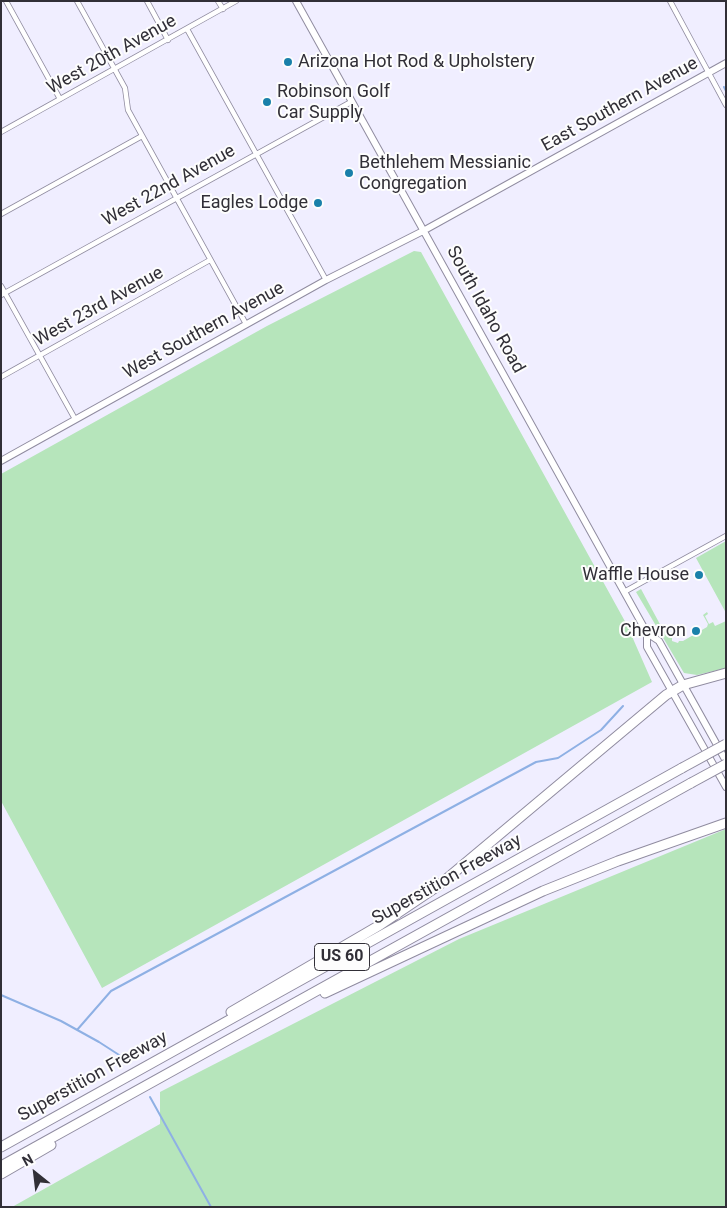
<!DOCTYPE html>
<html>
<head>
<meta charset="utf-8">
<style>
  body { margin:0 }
  #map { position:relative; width:727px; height:1208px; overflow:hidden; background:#f0eeff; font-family:Roboto,sans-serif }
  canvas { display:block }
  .frame { position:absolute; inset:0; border:2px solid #312f37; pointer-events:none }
  .north { position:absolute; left:10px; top:1148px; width:50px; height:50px; -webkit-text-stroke:4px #fdfdfd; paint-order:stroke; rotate:331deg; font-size:14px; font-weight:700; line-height:20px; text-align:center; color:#312f37 }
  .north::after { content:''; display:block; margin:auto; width:18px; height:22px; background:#312f37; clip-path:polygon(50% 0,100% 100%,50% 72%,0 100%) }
</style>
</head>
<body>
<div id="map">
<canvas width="727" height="1208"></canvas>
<div class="frame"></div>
<div class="north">N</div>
</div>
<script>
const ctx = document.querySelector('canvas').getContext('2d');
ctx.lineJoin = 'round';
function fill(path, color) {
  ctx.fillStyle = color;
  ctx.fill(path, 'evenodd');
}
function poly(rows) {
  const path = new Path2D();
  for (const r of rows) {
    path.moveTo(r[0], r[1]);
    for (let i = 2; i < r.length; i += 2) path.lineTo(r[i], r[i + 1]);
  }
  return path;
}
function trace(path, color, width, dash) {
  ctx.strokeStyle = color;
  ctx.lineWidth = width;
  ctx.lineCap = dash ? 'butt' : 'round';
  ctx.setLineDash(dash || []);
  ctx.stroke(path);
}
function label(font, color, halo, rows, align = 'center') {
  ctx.font = font + ' Roboto,sans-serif';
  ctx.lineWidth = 4;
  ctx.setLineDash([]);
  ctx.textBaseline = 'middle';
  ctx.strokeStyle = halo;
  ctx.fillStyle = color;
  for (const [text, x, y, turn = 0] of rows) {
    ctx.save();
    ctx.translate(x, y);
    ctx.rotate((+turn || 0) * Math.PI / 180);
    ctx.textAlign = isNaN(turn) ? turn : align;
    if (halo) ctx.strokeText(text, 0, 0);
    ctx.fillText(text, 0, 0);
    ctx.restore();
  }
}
fill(poly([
  [414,251,421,252,627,625,652,682,102,988,1,801,1,474,267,326],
  [726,541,726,613,696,558],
  [641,589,662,628,672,638,672,641,678,643,679,641,683,641,707,627,708,624,703,615,707,612,708,614,705,616,709,624,713,622,715,626,726,621,726,668,697,675,684,673,636,592],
  [726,829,726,1207,12,1207,160,1124,160,1092,459,939]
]), '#b6e5bb');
trace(poly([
  [724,87,726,91],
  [1,995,61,1021,99,1042,130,1062],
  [77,1030,111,991,536,762,558,758,601,730,623,706],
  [150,1097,211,1207]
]), '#8eb0e4', 2);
const minor = poly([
  [6,1,60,99],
  [77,1,125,88,128,110,246,324],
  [147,1,168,40],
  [218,1,223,9],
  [670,1,726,105],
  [187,29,326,280],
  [1,132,236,1],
  [1,214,142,136],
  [1,286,75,419],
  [1,295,351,102],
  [1,377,210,260],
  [624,592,726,536]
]);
const secondary = poly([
  [296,1,647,633,659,641,726,761],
  [1,461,326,280,423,231,726,63],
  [647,633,647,647,726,787]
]);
const motorway = poly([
  [325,993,543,891,618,861,726,823],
  [231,1012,380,925,438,886,666,695,683,685,726,673],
  [1,1147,682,768],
  [1,1166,691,783],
  [1,1174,51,1145]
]);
trace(minor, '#908ca0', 6);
trace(secondary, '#908ca0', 8);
trace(motorway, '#908ca0', 11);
trace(minor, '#fff', 4.5);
trace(secondary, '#fff', 6);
trace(motorway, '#fff', 9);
const motorwayBridge = poly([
  [682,768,726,744],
  [691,783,726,764]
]);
trace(motorwayBridge, '#908ca0', 11, []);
trace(motorwayBridge, '#fff', 9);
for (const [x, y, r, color] of [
  [288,62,5,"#1980aa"],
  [267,102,5,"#1980aa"],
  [349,173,5,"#1980aa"],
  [318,203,5,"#1980aa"],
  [699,575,5,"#1980aa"],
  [696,631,5,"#1980aa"]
]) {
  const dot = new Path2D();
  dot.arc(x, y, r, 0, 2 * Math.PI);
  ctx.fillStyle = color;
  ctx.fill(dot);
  trace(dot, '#fdfdfd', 2);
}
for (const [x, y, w] of [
  [342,957,55]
]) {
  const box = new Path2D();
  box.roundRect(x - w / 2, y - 13.5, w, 27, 4);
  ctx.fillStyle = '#fdfdfd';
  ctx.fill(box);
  trace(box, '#312f37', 1);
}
label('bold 16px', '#312f37', null, [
  ["US 60",342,957]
]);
label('18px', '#312f37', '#fdfdfd', [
  ["West 20th Avenue",112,55,-29],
  ["East Southern Avenue",620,105,-29],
  ["West 22nd Avenue",169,186,-29],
  ["West 23rd Avenue",99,307,-29],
  ["South Idaho Road",485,310,61],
  ["West Southern Avenue",204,331,-29],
  ["Superstition Freeway",447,880,-29],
  ["Superstition Freeway",93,1077,-29]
]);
label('18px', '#312f37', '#fdfdfd', [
  ["Arizona Hot Rod & Upholstery",298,62],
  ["Robinson Golf",277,92],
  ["Car Supply",277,113],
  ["Bethlehem Messianic",359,163],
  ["Congregation",359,184],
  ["Eagles Lodge",308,203,"right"],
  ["Waffle House",689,575,"right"],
  ["Chevron",686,631,"right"]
], 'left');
</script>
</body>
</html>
